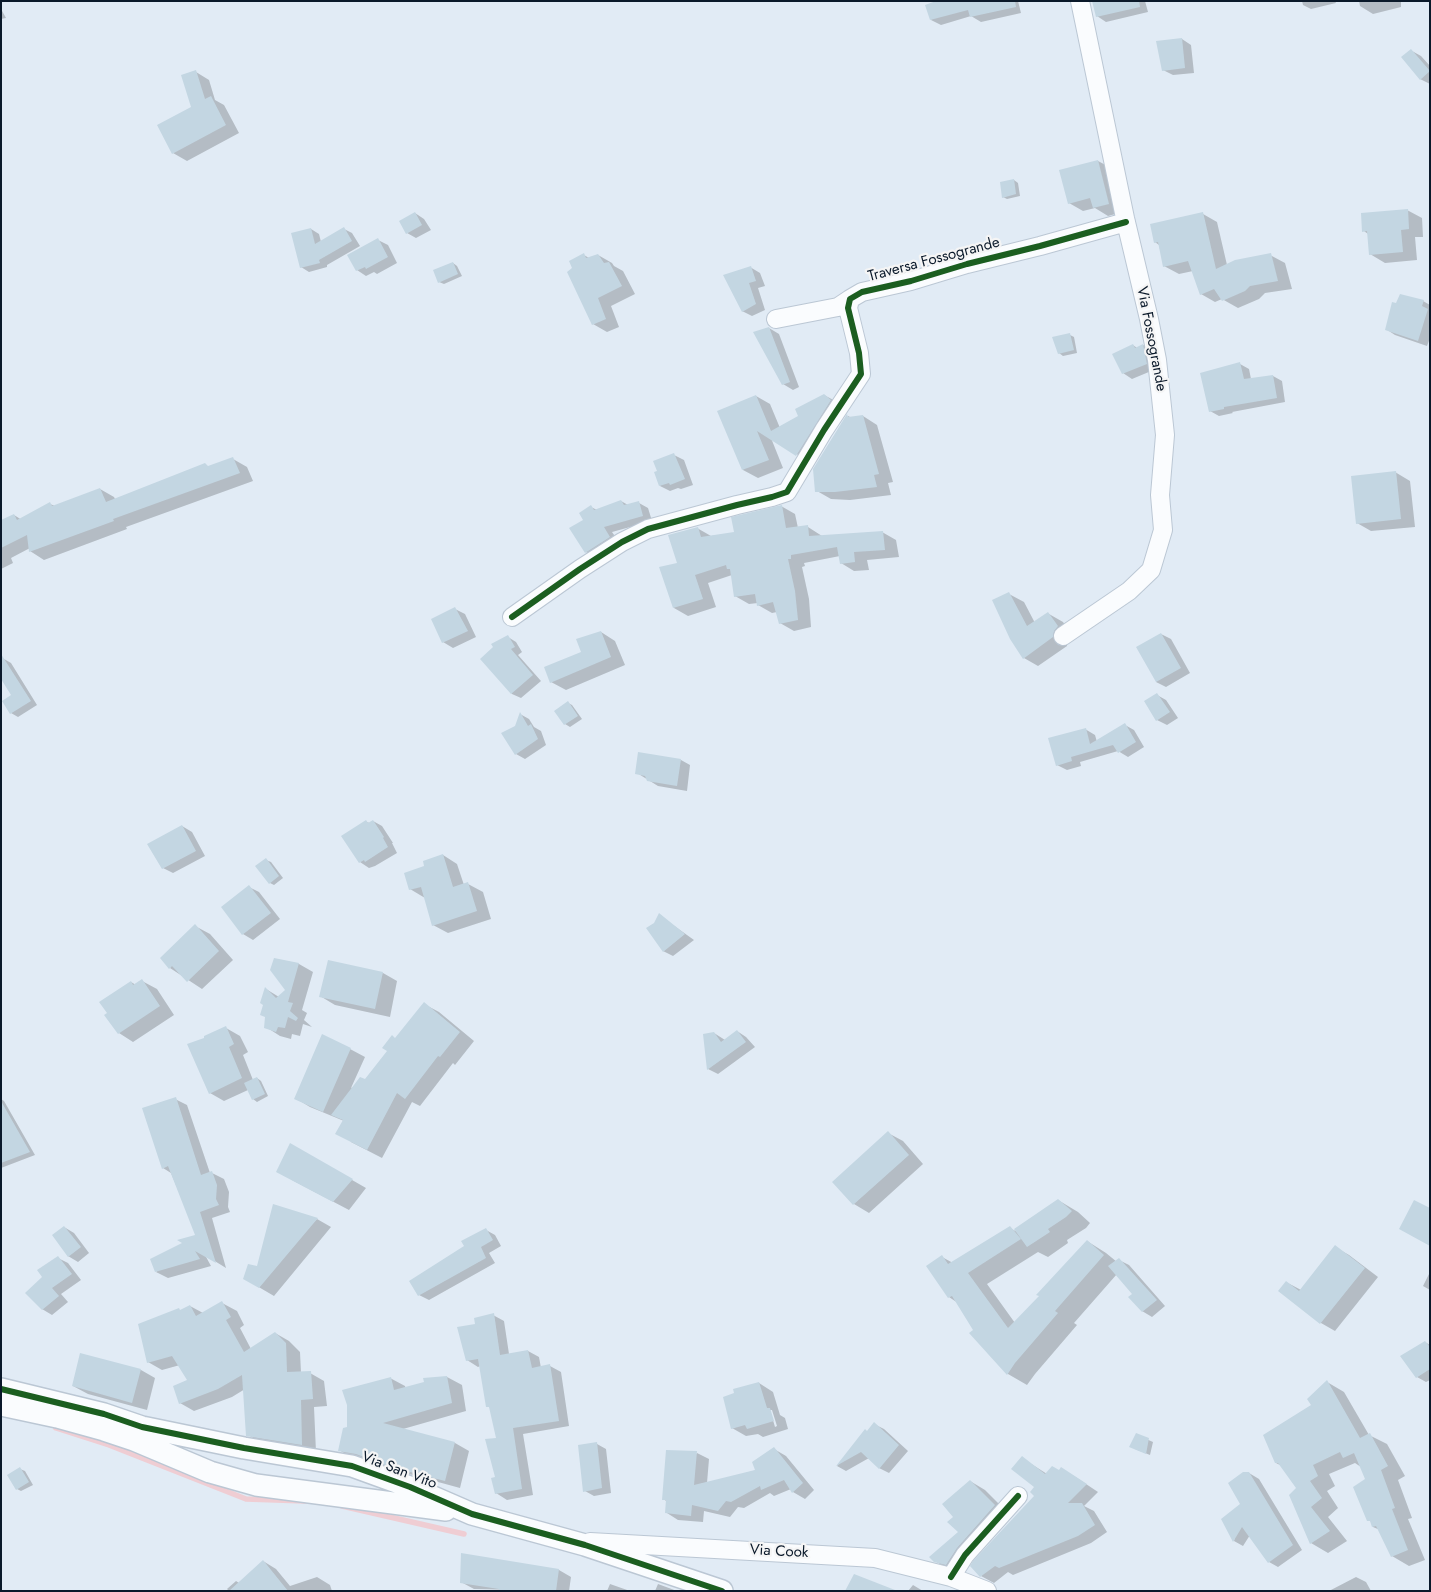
<!DOCTYPE html>
<html>
<head>
<meta charset="utf-8">
<style>
  body { margin:0 }
  #map { position:relative; width:1431px; height:1592px; overflow:hidden; background:#e1ebf5; font-family:Jost,sans-serif }
  canvas { display:block }
  .frame { position:absolute; inset:0; border:2px solid #0a192a; pointer-events:none }
</style>
</head>
<body>
<div id="map">
<canvas width="1431" height="1592"></canvas>
<div class="frame"></div>
</div>
<script>
const ctx = document.querySelector('canvas').getContext('2d');
ctx.lineJoin = 'round';
function fill(path, color) {
  ctx.fillStyle = color;
  ctx.fill(path, 'evenodd');
}
function poly(rows) {
  const path = new Path2D();
  for (const r of rows) {
    path.moveTo(r[0], r[1]);
    for (let i = 2; i < r.length; i += 2) path.lineTo(r[i], r[i + 1]);
  }
  return path;
}
function trace(path, color, width, dash) {
  ctx.strokeStyle = color;
  ctx.lineWidth = width;
  ctx.lineCap = dash ? 'butt' : 'round';
  ctx.setLineDash(dash || []);
  ctx.stroke(path);
}
function label(font, color, halo, rows, align = 'center') {
  ctx.font = font + ' Jost,sans-serif';
  ctx.lineWidth = 4.5;
  ctx.setLineDash([]);
  ctx.textBaseline = 'middle';
  ctx.strokeStyle = halo;
  ctx.fillStyle = color;
  for (const [text, x, y, turn = 0] of rows) {
    ctx.save();
    ctx.translate(x, y);
    ctx.rotate((+turn || 0) * Math.PI / 180);
    ctx.textAlign = isNaN(turn) ? turn : align;
    if (halo) ctx.strokeText(text, 0, 0);
    ctx.fillText(text, 0, 0);
    ctx.restore();
  }
}
fill(poly([
  [940,1,1018,1,1021,13,981,22,971,16,941,25,931,20],
  [1094,1,1145,1,1148,12,1106,22,1097,16],
  [1302,1,1335,1,1336,3,1311,9,1303,5],
  [1359,1,1401,1,1401,7,1373,14,1360,6],
  [1,9,6,18,1,19],
  [1182,39,1191,45,1194,73,1173,75,1163,70],
  [1412,51,1421,56,1430,66,1430,84,1420,79],
  [196,72,209,80,215,100,224,105,239,133,187,161,173,153,192,107],
  [1098,161,1113,169,1123,212,1108,216,1095,208,1083,211,1069,203],
  [1014,180,1018,183,1020,196,1007,199,1003,197],
  [1407,210,1422,218,1423,237,1415,237,1417,260,1385,263,1370,254,1368,234,1364,231],
  [415,213,424,219,431,230,416,238,407,233],
  [1203,214,1217,222,1227,265,1270,255,1285,263,1292,289,1265,293,1259,299,1238,308,1222,299,1215,302,1201,294,1193,271,1179,274,1164,266,1159,245,1155,242],
  [311,229,319,234,321,242,344,229,352,233,360,246,327,265,327,267,309,272,301,267],
  [378,240,388,245,397,263,377,274,374,272,366,276,357,270],
  [584,255,589,258,598,255,612,263,614,266,623,271,635,294,611,306,619,327,607,332,593,324,569,272],
  [453,263,457,266,462,276,444,284,439,282],
  [750,267,760,273,765,286,758,288,765,310,752,316,742,311],
  [1423,301,1430,305,1430,338,1427,346,1395,335,1386,329],
  [769,328,779,334,799,387,793,390,783,384],
  [1070,335,1074,337,1077,353,1063,356,1059,353],
  [1133,345,1137,348,1143,345,1152,350,1156,369,1132,379,1123,373],
  [1240,364,1249,369,1251,379,1273,376,1282,381,1285,402,1232,412,1233,413,1219,416,1210,411],
  [824,395,839,403,811,463,771,438,783,468,758,478,743,470,756,396,770,404,780,428,800,416],
  [848,416,852,418,863,416,877,425,893,482,888,483,891,495,850,500,831,499,817,491,815,469],
  [674,455,684,460,693,485,681,489,678,488,670,491,660,486],
  [233,459,247,467,253,481,126,527,127,529,44,560,30,551,30,548,11,558,13,563,1,569,1,521,14,515,22,520,50,504,55,506,100,489,114,497,115,499],
  [1395,472,1410,481,1415,527,1371,531,1357,523],
  [621,501,628,505,639,503,648,508,652,521,612,532,619,542,595,558,586,552,584,520,591,507,597,510],
  [781,506,795,514,798,528,808,527,822,536,882,532,896,540,899,557,867,560,869,570,854,571,841,563,840,556,804,563,805,566,802,567,809,599,811,627,794,631,780,623,777,612,772,613,758,605,758,603,749,604,735,596,732,575,708,583,716,607,688,616,674,608,679,564,697,528,711,536,736,533],
  [1009,594,1024,602,1035,623,1049,614,1063,622,1072,635,1068,639,1067,646,1038,666,1024,658],
  [455,609,465,614,476,637,453,648,443,642],
  [601,632,615,641,625,665,566,690,551,682,582,652],
  [1161,634,1171,639,1190,673,1166,687,1156,682],
  [508,637,516,642,522,652,518,655,541,681,521,698,512,694,482,659],
  [4,659,11,663,37,705,18,717,11,713,13,695],
  [1157,695,1166,700,1178,718,1167,725,1157,720],
  [568,703,572,705,582,719,570,727,565,724,556,711],
  [520,714,529,719,534,727,541,731,546,745,525,759,516,754,516,727],
  [1125,725,1134,730,1144,747,1128,757,1118,751,1080,762,1081,766,1067,770,1057,765,1085,729,1095,735,1097,742],
  [681,760,690,765,687,791,658,786,637,773],
  [373,821,382,826,393,843,392,843,397,853,375,866,369,868,360,862,366,822,370,823],
  [182,826,192,832,205,856,173,873,163,868],
  [443,855,457,864,464,885,468,884,483,892,491,919,448,933,433,925,425,898,410,889,426,867],
  [266,860,271,862,283,878,274,885,270,883],
  [249,887,259,892,280,919,253,940,243,934,222,907],
  [659,915,694,940,673,956,663,951,656,923],
  [195,926,210,934,233,960,202,989,170,968],
  [274,959,299,964,313,972,302,1010,307,1013,304,1020,312,1027,303,1024,300,1036,292,1034,291,1039,280,1036,266,1027,266,989,279,997,287,990],
  [383,973,397,981,390,1017,335,1005,320,996],
  [142,981,157,989,174,1015,133,1042,119,1033,131,982,136,985],
  [424,1004,439,1012,474,1041,455,1065,453,1063,420,1106,412,1102,382,1158,351,1142,344,1121,310,1107,295,1098,350,1049,365,1057,351,1088,365,1081],
  [226,1028,240,1036,248,1052,243,1055,253,1080,257,1078,261,1081,268,1096,257,1102,253,1099,248,1090,224,1101,210,1093],
  [737,1031,746,1037,755,1047,718,1074,708,1069,705,1035,714,1033,725,1040],
  [1,1099,4,1101,35,1155,1,1168],
  [175,1099,187,1105,210,1173,212,1173,224,1179,229,1192,228,1207,230,1212,212,1218,226,1268,205,1255,211,1266,168,1278,156,1272,197,1236,171,1173,163,1168],
  [888,1133,903,1141,923,1164,869,1213,854,1204,834,1182],
  [291,1145,366,1188,349,1210,292,1180],
  [1058,1200,1078,1212,1090,1223,1086,1228,1067,1240,1068,1243,1048,1257,1038,1252,987,1284,1015,1323,1040,1296,1087,1241,1106,1253,1117,1262,1119,1260,1129,1265,1165,1306,1152,1317,1142,1311,1134,1294,1117,1274,1074,1323,1077,1325,1035,1374,1027,1385,1008,1374,971,1333,975,1330,958,1303,949,1297,942,1257,953,1263,1010,1228,1019,1233],
  [317,1219,331,1227,274,1296,245,1279],
  [64,1227,74,1233,89,1253,78,1262,68,1256],
  [486,1230,495,1235,501,1246,489,1253,495,1263,429,1300,419,1295,466,1246],
  [1335,1247,1349,1255,1378,1277,1335,1331,1321,1323,1279,1291,1286,1282,1301,1290],
  [58,1258,68,1263,81,1280,61,1294,68,1302,52,1315,42,1309,43,1278],
  [1430,1272,1430,1290,1423,1286],
  [222,1303,237,1311,244,1325,240,1328,251,1349,275,1333,289,1341,300,1352,301,1373,310,1373,324,1381,327,1406,314,1407,316,1452,262,1443,248,1435,245,1389,232,1397,194,1411,180,1403,189,1381,180,1365,162,1370,148,1362,181,1311,190,1306,203,1313],
  [493,1315,504,1321,509,1354,528,1351,539,1357,541,1368,550,1366,561,1372,569,1426,523,1434,533,1495,507,1500,496,1493,498,1439,491,1408,487,1406,480,1366,478,1367,467,1360,477,1325],
  [1425,1342,1430,1345,1430,1380,1426,1382,1417,1377],
  [81,1354,141,1370,155,1378,147,1410,88,1394,73,1386],
  [447,1377,462,1385,466,1411,403,1429,455,1443,469,1451,460,1488,354,1459,339,1450,349,1428,390,1378,405,1386,406,1389],
  [1327,1382,1344,1392,1369,1435,1387,1444,1405,1476,1398,1480,1412,1518,1408,1519,1425,1560,1409,1566,1392,1556,1380,1530,1373,1527,1372,1522,1368,1520,1366,1480,1361,1467,1355,1463,1329,1474,1335,1486,1327,1491,1338,1508,1328,1517,1347,1541,1328,1553,1311,1543,1298,1489,1282,1466,1276,1463],
  [759,1383,773,1392,780,1415,785,1418,788,1429,763,1437,758,1434,746,1436,732,1428],
  [770,1410,772,1410,777,1426,775,1427],
  [874,1424,884,1429,908,1451,889,1473,879,1468,869,1458,846,1471,837,1466,865,1431,867,1432],
  [1137,1435,1153,1442,1150,1455,1135,1449],
  [597,1444,606,1449,611,1493,594,1496,585,1491],
  [774,1449,786,1456,814,1490,805,1499,793,1492,791,1489,774,1496,770,1493,744,1508,738,1507,730,1517,704,1511,703,1522,678,1520,667,1513,668,1502,663,1499,697,1453,709,1459,707,1483,757,1470],
  [1022,1458,1047,1474,1059,1471,1074,1476,1098,1492,1084,1506,1094,1511,1107,1532,1091,1543,1013,1575,1008,1572,994,1583,981,1576,1036,1496,1036,1487],
  [20,1469,25,1471,33,1485,21,1491,17,1489],
  [1249,1473,1259,1479,1302,1550,1278,1567,1269,1562,1250,1535,1243,1546,1234,1541],
  [970,1481,985,1490,1009,1514,950,1570,935,1561,960,1532,954,1517],
  [462,1554,559,1570,571,1577,569,1591,474,1589,461,1582],
  [263,1561,276,1569,290,1586,317,1577,330,1585,332,1591,229,1591,227,1589,236,1581,239,1583],
  [1356,1577,1366,1582,1371,1591,1329,1591],
  [610,1584,630,1591,607,1591],
  [658,1584,677,1591,655,1591],
  [913,1585,923,1591,908,1591]
]), '#0003');
trace(poly([
  [56,1428,109,1445,246,1499,305,1501],
  [342,1506,464,1534]
]), '#efcdd3', 5.5);
fill(poly([
  [936,1,1015,1,1016,7,970,17,968,10,930,20,925,5],
  [1092,1,1139,1,1140,7,1096,17],
  [1182,38,1185,68,1162,71,1156,41],
  [1411,49,1430,71,1420,80,1401,57],
  [196,70,205,99,211,96,226,125,172,154,157,125,191,107,181,75],
  [1098,160,1109,204,1093,208,1090,198,1068,204,1059,170],
  [1014,179,1016,194,1002,198,1000,182],
  [1408,209,1409,229,1401,230,1403,252,1369,255,1367,231,1362,232,1361,213],
  [415,212,422,225,406,234,399,221],
  [1203,212,1216,269,1235,260,1271,253,1278,281,1250,286,1245,291,1222,301,1214,289,1200,295,1188,261,1163,267,1158,242,1154,243,1150,224],
  [344,227,352,241,319,260,320,263,300,268,291,233,311,228,315,244],
  [378,238,388,257,366,269,365,267,356,271,347,255],
  [584,253,586,258,598,254,604,263,609,262,622,286,598,298,606,319,592,325,567,272,572,268,569,261],
  [453,262,458,274,438,283,433,270],
  [751,266,756,281,749,283,756,304,742,312,723,275],
  [1400,294,1424,300,1422,306,1428,309,1418,341,1385,330,1392,302,1396,303],
  [769,327,790,382,782,385,753,332],
  [1070,333,1074,350,1058,354,1052,337],
  [1133,344,1135,348,1143,344,1147,364,1122,374,1112,354],
  [1240,362,1244,379,1273,375,1277,398,1224,407,1224,409,1209,412,1200,373],
  [824,394,831,400,796,456,757,431,769,460,742,470,717,411,756,395,771,431,798,416,795,409],
  [847,414,848,417,863,415,879,474,874,475,877,487,835,492,815,492,813,469],
  [674,453,685,479,670,485,669,483,659,486,654,472,657,471,653,461],
  [233,457,240,473,113,519,114,521,29,552,27,535,1,548,1,520,14,514,17,520,50,502,52,506,100,488,106,502,205,463,208,466],
  [1396,471,1401,519,1356,524,1351,476],
  [621,500,624,505,639,501,643,516,604,527,610,537,585,553,569,528,583,520,579,513,591,505,594,510],
  [782,505,786,528,808,525,809,536,883,531,885,550,854,552,855,562,840,564,837,547,791,555,791,559,788,559,795,591,798,620,779,624,773,602,757,606,755,594,734,597,730,569,727,569,726,565,695,575,703,599,673,608,659,567,677,563,668,535,698,527,701,537,734,532,731,517],
  [1009,592,1027,626,1048,612,1058,626,1054,631,1053,637,1023,659,1010,639,992,600],
  [455,607,468,631,442,643,431,619],
  [601,631,611,657,550,683,544,667,581,652,576,639],
  [1161,633,1181,668,1156,682,1136,647],
  [508,635,515,647,511,649,533,675,511,694,480,659,493,647,491,644],
  [1,654,31,701,10,714,2,701,11,695,1,679],
  [1157,693,1170,712,1156,721,1144,701],
  [568,701,578,716,564,725,554,711],
  [520,712,528,726,531,724,538,739,515,755,501,733,515,726],
  [1125,723,1136,742,1118,753,1113,745,1071,757,1072,761,1056,766,1048,738,1086,728,1090,744],
  [638,752,681,759,677,786,647,781,645,776,635,774],
  [366,820,368,823,373,820,384,837,383,838,388,847,365,862,364,860,359,863,341,836],
  [182,825,196,851,162,869,147,844],
  [443,854,453,887,468,882,477,911,432,926,421,887,409,890,404,873,424,866,423,861],
  [266,858,279,876,269,884,255,866],
  [249,885,271,913,242,935,221,907],
  [659,913,685,934,663,952,646,928,654,923],
  [195,924,219,951,187,982,172,966,169,969,160,958],
  [274,958,299,963,288,1002,293,1003,290,1011,298,1018,296,1021,288,1017,285,1028,278,1027,276,1032,264,1028,265,1017,260,1015,263,1005,260,1003,265,987,276,998,285,990,270,970],
  [328,960,383,972,375,1009,319,997],
  [142,979,160,1006,118,1034,104,1015,107,1013,99,1002,131,981,133,985],
  [424,1002,460,1032,440,1057,438,1056,405,1099,397,1093,367,1150,335,1134,343,1120,331,1115,360,1077,365,1079,387,1051,382,1048,392,1035,395,1038],
  [226,1026,234,1044,229,1047,242,1078,209,1094,187,1044,204,1038,204,1036],
  [737,1030,746,1042,707,1070,703,1034,714,1032,721,1042],
  [322,1034,351,1048,323,1112,294,1099],
  [257,1077,265,1094,252,1100,244,1083],
  [176,1097,201,1175,212,1171,217,1185,216,1199,219,1205,200,1212,216,1263,195,1251,200,1259,155,1272,150,1259,182,1243,177,1240,195,1235,168,1166,162,1169,142,1108],
  [1,1101,30,1152,1,1163],
  [888,1131,909,1155,853,1205,832,1182],
  [290,1143,353,1179,333,1202,276,1172],
  [1058,1199,1072,1211,1066,1217,1048,1229,1050,1232,1027,1247,1014,1229],
  [1414,1200,1430,1208,1430,1246,1399,1229],
  [273,1204,318,1218,259,1288,243,1279,248,1264,257,1266],
  [64,1226,81,1247,68,1257,52,1235],
  [1010,1226,1021,1239,968,1273,1008,1328,1039,1296,1036,1295,1087,1240,1104,1255,1055,1311,1058,1313,1015,1363,1007,1375,969,1333,973,1330,952,1296,948,1298,926,1266,942,1255,948,1264],
  [486,1228,493,1240,481,1247,486,1258,418,1296,409,1281,464,1246,461,1241],
  [1335,1245,1365,1268,1320,1324,1278,1291,1286,1281,1299,1291],
  [58,1256,72,1274,52,1288,59,1296,42,1310,25,1293,42,1277,37,1270],
  [1119,1258,1157,1300,1142,1312,1128,1297,1132,1294,1108,1266],
  [222,1301,231,1317,226,1320,244,1352,275,1332,286,1343,287,1372,311,1371,313,1399,301,1400,302,1445,246,1436,242,1375,218,1389,179,1404,173,1386,187,1380,172,1356,147,1363,138,1324,179,1308,180,1310,190,1305,196,1316],
  [494,1313,500,1355,528,1350,532,1368,550,1364,559,1421,513,1428,522,1489,495,1494,491,1478,495,1477,485,1439,496,1438,489,1407,486,1407,478,1359,466,1361,457,1327,475,1324,474,1318],
  [1425,1341,1430,1347,1430,1369,1416,1378,1400,1356],
  [80,1353,141,1369,132,1403,72,1386],
  [447,1376,452,1403,383,1423,455,1442,445,1481,391,1467,356,1454,338,1451,343,1428,347,1427,347,1405,342,1390,391,1377,394,1390,424,1382,423,1378],
  [1327,1380,1360,1438,1370,1433,1388,1466,1381,1470,1395,1508,1392,1509,1408,1550,1391,1557,1376,1526,1372,1527,1370,1521,1367,1521,1353,1487,1365,1479,1354,1453,1343,1458,1340,1452,1313,1465,1318,1476,1310,1481,1322,1498,1311,1507,1330,1531,1310,1544,1289,1495,1296,1488,1278,1463,1275,1463,1263,1435,1311,1405,1307,1399],
  [759,1382,767,1408,770,1408,774,1421,747,1429,745,1425,731,1429,723,1397,734,1393,733,1389],
  [874,1422,899,1445,879,1469,861,1452,836,1466,865,1429,867,1431],
  [1136,1433,1149,1438,1146,1454,1129,1447],
  [597,1442,602,1488,583,1492,578,1445],
  [774,1447,803,1483,792,1493,784,1480,761,1490,760,1486,731,1502,726,1501,718,1511,692,1505,691,1516,665,1513,666,1500,662,1500,666,1450,697,1451,694,1485,755,1470,752,1462],
  [1022,1456,1045,1474,1052,1466,1059,1470,1061,1467,1087,1484,1068,1503,1082,1503,1095,1525,1078,1536,999,1568,995,1566,980,1577,970,1566,973,1561,1034,1496,1030,1492,1034,1487,1011,1469],
  [20,1467,29,1482,16,1490,7,1475],
  [1243,1472,1249,1472,1293,1545,1268,1563,1242,1527,1233,1542,1221,1519,1240,1504,1228,1483],
  [970,1480,995,1505,957,1548,946,1565,934,1562,929,1557,958,1532,947,1522,953,1517,942,1504],
  [461,1553,559,1569,556,1591,499,1591,499,1589,460,1583],
  [263,1560,288,1591,229,1591],
  [854,1574,895,1590,895,1591,845,1591]
]), '#c3d6e2');
const minor = poly([
  [776,319,838,307,850,299],
  [512,617,580,569,622,542,648,529,737,505,772,497,787,492,824,430,861,374,859,353,848,308,850,299,862,292,911,281,967,264,1040,246,1126,222],
  [1063,636,1129,591,1151,570,1163,530,1160,495,1165,435,1157,360,1149,319,1125,218,1080,1],
  [590,1542,875,1558,951,1577,987,1591],
  [951,1577,965,1555,1018,1496]
]);
const tertiary = poly([
  [1,1389,104,1414,142,1427,244,1448,352,1466,410,1487,472,1514,585,1545,722,1591],
  [1,1405,57,1417,104,1430,134,1440,210,1472,256,1485,446,1510]
]);
trace(minor, '#bbc7d4', 20);
trace(tertiary, '#bbc7d4', 24);
trace(minor, '#fafcfe', 18);
trace(tertiary, '#fafcfe', 21);
trace(poly([
  [512,617,580,569,622,542,648,529,737,505,772,497,787,492,824,430,861,374,859,353,848,308,850,299,862,292,911,281,967,264,1040,246,1126,222],
  [1,1389,104,1414,142,1427,244,1448,352,1466,410,1487,472,1514,585,1545,722,1591],
  [951,1577,965,1555,1018,1496]
]), '#1b5e20', 6);
label('15px', '#0a192a', '#f5f5f5', [
  ["Traversa Fossogrande",934,260,-15],
  ["Via Fossogrande",1151,339,79],
  ["Via San Vito",399,1471,21],
  ["Via Cook",779,1552,3]
]);
</script>
</body>
</html>
